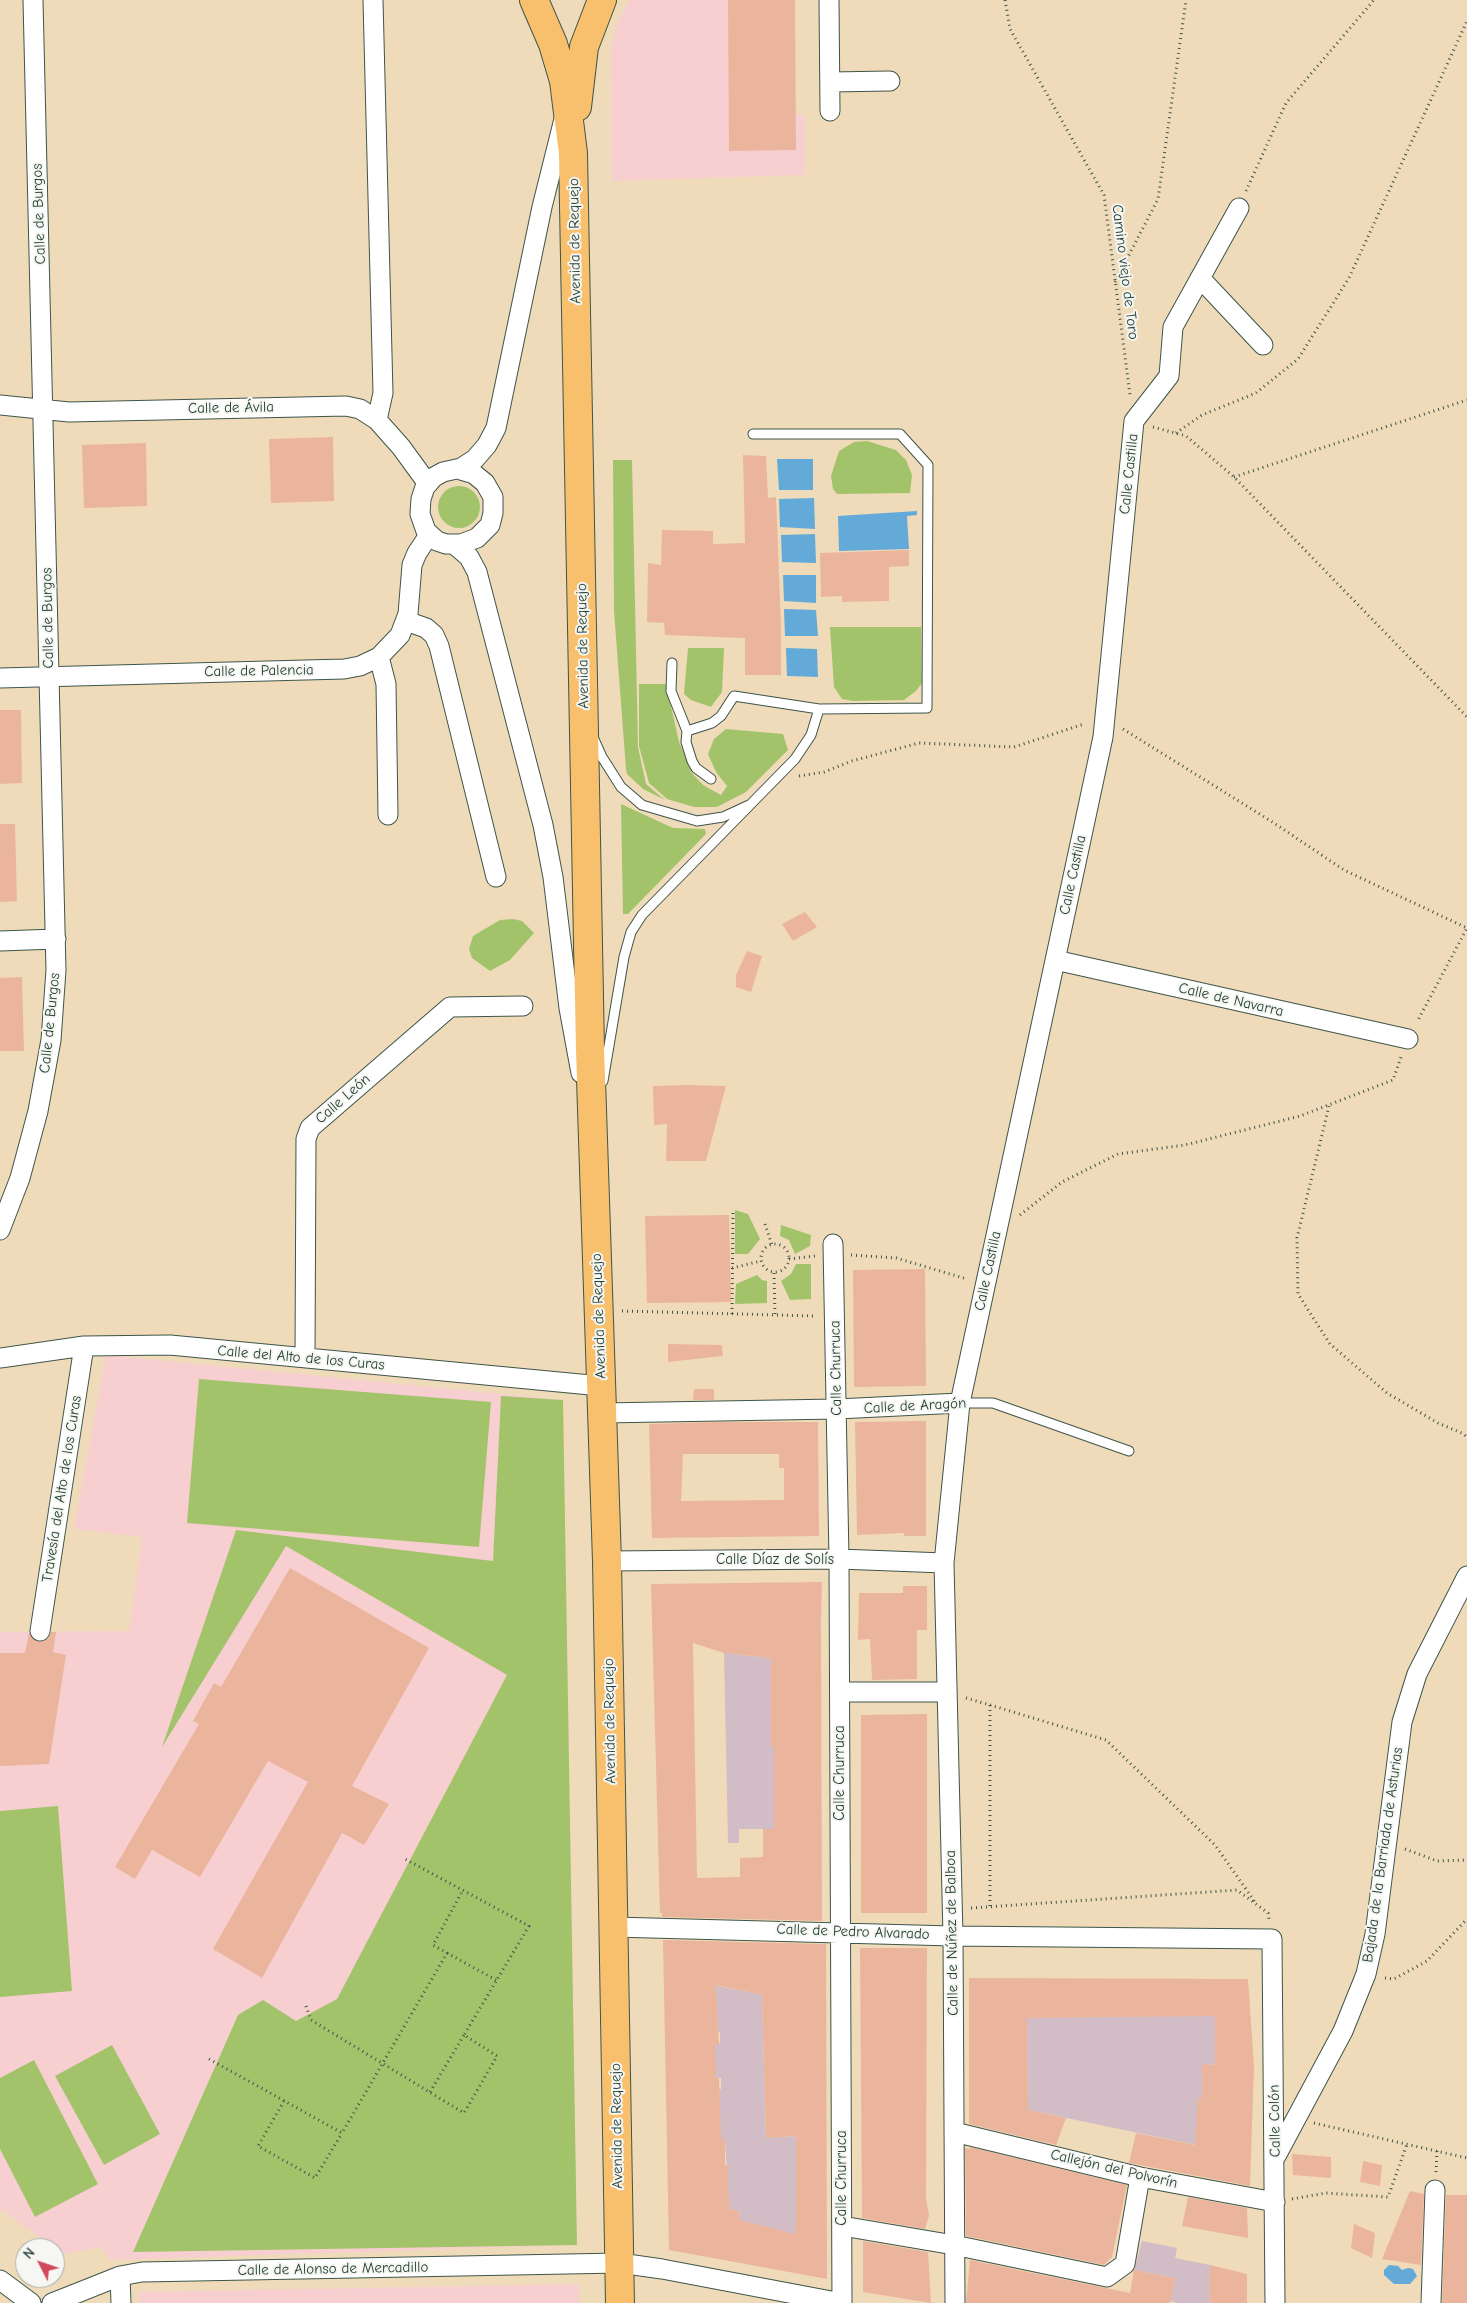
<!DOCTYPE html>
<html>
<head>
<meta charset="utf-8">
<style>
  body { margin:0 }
  #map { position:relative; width:1467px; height:2303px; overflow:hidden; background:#efdbb9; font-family:"Comic Neue",sans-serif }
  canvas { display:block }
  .north { position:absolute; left:15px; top:2238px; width:50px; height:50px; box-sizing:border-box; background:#f6f6f2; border:1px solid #a0aca6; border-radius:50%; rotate:311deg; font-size:14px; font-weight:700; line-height:20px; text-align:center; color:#1f3d34 }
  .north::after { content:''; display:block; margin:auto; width:18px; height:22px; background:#d1495b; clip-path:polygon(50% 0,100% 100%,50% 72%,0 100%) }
</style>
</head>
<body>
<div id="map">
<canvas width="1467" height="2303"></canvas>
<div class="north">N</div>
</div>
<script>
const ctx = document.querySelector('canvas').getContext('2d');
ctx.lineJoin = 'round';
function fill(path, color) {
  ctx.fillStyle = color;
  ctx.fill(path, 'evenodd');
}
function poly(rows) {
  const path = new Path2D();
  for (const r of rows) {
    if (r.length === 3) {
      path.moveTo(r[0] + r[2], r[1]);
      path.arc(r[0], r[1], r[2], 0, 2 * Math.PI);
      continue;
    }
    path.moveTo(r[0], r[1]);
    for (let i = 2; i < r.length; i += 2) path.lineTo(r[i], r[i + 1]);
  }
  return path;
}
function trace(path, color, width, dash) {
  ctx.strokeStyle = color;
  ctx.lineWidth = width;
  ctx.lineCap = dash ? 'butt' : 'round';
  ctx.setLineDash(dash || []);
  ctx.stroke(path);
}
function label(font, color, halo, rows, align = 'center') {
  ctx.font = font + ' "Comic Neue",sans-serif';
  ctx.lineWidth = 4;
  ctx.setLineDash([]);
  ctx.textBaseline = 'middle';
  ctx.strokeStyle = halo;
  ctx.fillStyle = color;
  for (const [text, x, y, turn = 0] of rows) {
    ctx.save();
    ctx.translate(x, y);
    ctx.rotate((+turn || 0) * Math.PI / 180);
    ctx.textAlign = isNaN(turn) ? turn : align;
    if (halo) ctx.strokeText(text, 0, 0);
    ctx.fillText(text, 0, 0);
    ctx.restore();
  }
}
fill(poly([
  [629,0,795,0,796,115,805,115,805,175,612,181,611,48,618,21],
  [106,1355,563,1400,577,2245,110,2260,101,2247,64,2254,0,2209,0,1632,129,1631,142,1537,74,1529],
  [579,2284,579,2303,139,2303,139,2292]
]), '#f7cfd1');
fill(poly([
  [724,1653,771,1658,771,1675,786,1675,786,1691,771,1692,774,1746,774,1829,739,1829,739,1843,728,1843],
  [714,1985,762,1995,766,2138,800,2136,803,2248,786,2243,786,2232,758,2225,736,2234,740,2212,729,2209,725,2139,718,2139,720,2111,716,2090,721,2089,721,2078,716,2078,709,2055,715,2055,715,2044,720,2043,720,2032,715,2032,717,2009],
  [1136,2016,1215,2016,1215,2065,1202,2064,1202,2098,1198,2098,1201,2146,1028,2110,1027,2018],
  [1142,2241,1177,2248,1175,2258,1210,2265,1209,2303,1178,2303,1170,2301,1175,2278,1134,2270]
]), '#d2bdc6');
fill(poly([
  [867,441,896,450,906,460,912,475,910,493,837,494,833,489,831,476,839,451,854,442],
  [613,460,632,460,638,747,646,784,665,800,643,789,627,774,626,769,614,611],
  [459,507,21],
  [830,627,921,627,922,683,916,691,904,700,853,701,842,699,834,687],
  [688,648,724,648,722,692,711,707,691,700,684,694],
  [639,684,666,684,679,742,692,773,703,785,721,795,727,786,716,772,708,754,714,739,726,729,783,734,788,750,746,792,717,807,694,807,667,799,649,783,639,746],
  [621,804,673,828,705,829,706,834,628,914,623,914],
  [513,919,522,921,534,933,510,960,490,971,472,958,469,949,473,936,500,920],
  [735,1210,748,1214,760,1239,748,1254,735,1254],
  [781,1225,811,1235,810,1246,795,1254,789,1240,780,1236],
  [796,1264,811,1264,811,1299,790,1300,781,1281,791,1274],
  [757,1275,762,1280,767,1281,767,1303,735,1304,736,1284],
  [199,1379,491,1402,479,1547,187,1523],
  [501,1396,563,1400,577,2245,133,2252,238,2015,263,2000,296,2021,337,1999,507,1675,286,1546,162,1747,236,1530,493,1561],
  [58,1806,72,1991,0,1997,0,1811],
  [112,2045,160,2134,104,2165,55,2076],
  [34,2060,98,2184,35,2217,0,2149,0,2078]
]), '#a3c36b');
fill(poly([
  [777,459,813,459,813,490,779,490],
  [814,498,815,529,780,527,779,499],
  [917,511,917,515,907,516,909,549,839,551,838,516],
  [815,534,816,563,782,562,781,535],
  [783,575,816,575,816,603,784,601],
  [784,609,816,610,818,636,785,636],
  [786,648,817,649,818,677,787,676],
  [1389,2265,1398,2266,1402,2270,1408,2268,1413,2269,1417,2276,1410,2284,1394,2284,1384,2275,1384,2270]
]), '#63aad9');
fill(poly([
  [728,0,795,0,796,150,729,151],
  [333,437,334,501,271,503,269,439],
  [146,443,147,506,84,508,82,445],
  [743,455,766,456,768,498,776,497,781,627,781,675,745,675,745,638,665,635,664,623,647,622,648,563,661,565,662,530,713,531,713,544,745,543],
  [909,550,909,566,889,567,889,601,842,602,842,596,821,597,820,553],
  [0,710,21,710,22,783,0,784],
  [0,824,15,824,17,901,0,902],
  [805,912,817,927,793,941,782,924],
  [747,951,762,956,751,992,736,987,736,975],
  [22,977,24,1051,0,1051,0,978],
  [688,1085,726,1086,706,1161,666,1161,667,1124,654,1125,653,1086],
  [729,1215,731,1302,647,1303,645,1216],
  [925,1269,926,1386,854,1387,853,1270],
  [668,1344,722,1345,723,1356,668,1362],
  [694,1389,714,1389,714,1400,693,1400],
  [926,1421,926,1536,904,1536,904,1533,857,1535,855,1422],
  [713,1422,818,1422,819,1536,652,1538,649,1424],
  [683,1454,779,1454,779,1468,784,1468,784,1500,681,1501],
  [290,1568,429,1648,352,1786,389,1804,364,1845,342,1833,262,1978,213,1949,308,1782,268,1761,200,1877,152,1850,135,1879,115,1867,199,1724,193,1721,214,1683,221,1687],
  [822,1582,821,1621,822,1921,662,1917,662,1913,660,1913,651,1584],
  [693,1643,724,1653,771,1658,771,1746,774,1746,774,1829,763,1829,763,1857,740,1858,740,1877,697,1878],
  [903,1586,927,1586,927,1630,917,1630,917,1679,872,1680,870,1639,858,1640,859,1593,903,1593],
  [51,1632,56,1632,53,1652,66,1655,49,1764,0,1766,0,1653,25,1653,29,1633,33,1639,39,1642,48,1638],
  [927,1714,927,1913,861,1913,861,1715],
  [663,1940,826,1944,827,2279,669,2250],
  [716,1985,762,1995,766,2138,796,2136,796,2234,739,2220,740,2211,729,2209,728,2165,725,2165,725,2139,721,2139,719,2078,716,2078,715,2044,719,2044],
  [860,1948,927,1948,926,2198,929,2216,925,2229,862,2218],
  [969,1978,1248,1979,1254,2066,1250,2186,1129,2163,1136,2133,1195,2145,1198,2098,1202,2098,1202,2064,1215,2065,1215,2016,1027,2018,1028,2110,1066,2118,1056,2145,969,2124],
  [970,2147,1127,2185,1112,2257,1104,2265,966,2236,965,2148,970,2149],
  [1292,2154,1331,2157,1331,2178,1293,2175],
  [1363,2161,1382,2165,1380,2186,1360,2182],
  [1410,2191,1424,2194,1421,2265,1382,2259],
  [1446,2195,1467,2195,1467,2303,1442,2303],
  [1188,2197,1247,2208,1248,2238,1182,2226],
  [1354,2224,1375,2233,1372,2258,1351,2248],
  [863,2241,928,2252,931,2303,863,2292],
  [970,2260,1130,2293,1134,2270,1175,2278,1170,2303,966,2303],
  [1210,2265,1247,2274,1247,2303,1209,2303]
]), '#ebb59d');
const lane = poly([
  [672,663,671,691,687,731,712,723,721,716,734,696,819,709],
  [687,731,686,742,692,761,696,768,711,779],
  [593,737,602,757,621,787,642,805,697,821,723,817,749,805],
  [603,1081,624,957,631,932,642,915,795,759,811,735,819,709,927,708,928,465,900,434,753,434],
  [960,1403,993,1403,1129,1451]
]);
const street = poly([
  [373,0,383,393,377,420],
  [829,0,830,111],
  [831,82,890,81],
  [1200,278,1263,345],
  [0,405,69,412,346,406,360,409,377,420,401,447,428,484],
  [457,469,474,474,485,483,493,497,493,513,490,525,477,538,461,544,446,544,437,541,426,531,420,514,421,499,425,487,434,477,443,472,461,468,475,459,487,445,496,428,542,207,564,119],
  [455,545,469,557,477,572,543,825,553,877,569,1008,581,1073],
  [406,621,426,628,434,635,439,646,496,877],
  [379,657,386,684,388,815],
  [0,678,344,669,360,666,379,657,400,635,408,614,412,565,417,553,429,535],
  [0,941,56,939],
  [1055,960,1408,1039],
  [0,1230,20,1178,38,1111,51,1040,56,970,33,0],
  [833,1244,839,1559,842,2303],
  [0,1358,84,1346,170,1345,601,1386],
  [305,1358,306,1139,310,1128,450,1007,523,1006],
  [602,1413,837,1409,960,1403],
  [607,1561,839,1559,944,1563],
  [40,1631,84,1346],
  [840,1692,947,1692],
  [613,1927,953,1936,1272,1939,1275,2303],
  [954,2132,1140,2177,1275,2202],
  [1276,2156,1343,2031,1366,1974,1375,1934,1402,1722,1417,1674,1467,1576],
  [842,2226,954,2245,1107,2277,1125,2264,1140,2177],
  [120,2276,121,2303],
  [0,2280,31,2303],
  [52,2303,120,2276,142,2272,620,2263,662,2269,842,2303],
  [955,2303,953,1936,944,1563,960,1403,1103,737,1134,421,1169,376,1173,327,1239,208],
  [1431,2303,1435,2190]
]);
const highway = poly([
  [534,0,553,44,564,81,573,153,590,1049,607,1561,620,2303],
  [577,107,584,47,602,0]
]);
trace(lane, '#3e5548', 11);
trace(street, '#3e5548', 21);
trace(highway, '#3e5548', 30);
trace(poly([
  [1005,0,1010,29,1104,195,1130,395],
  [1246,191,1286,103,1374,0],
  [1115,282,1158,199,1186,0],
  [1153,427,1186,436,1234,477,1467,717],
  [1176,433,1202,415,1256,393,1298,359,1349,278,1467,21],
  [1234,477,1467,400],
  [1123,729,1274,823,1344,870,1467,928,1417,1022],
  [799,776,824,772,852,761,919,743,1014,747,1084,724],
  [1329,1106,1297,1238,1298,1294,1330,1344,1387,1393,1438,1423,1464,1434,1467,1438],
  [1020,1215,1062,1182,1118,1154,1185,1145,1300,1116,1393,1080,1401,1057],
  [765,1224,772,1245],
  [775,1258,14],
  [851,1255,896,1258,967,1279],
  [789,1259,815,1256],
  [732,1268,761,1261],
  [774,1273,775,1315],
  [622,1311,816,1316],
  [732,1314,733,1213],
  [966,1698,990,1705,990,1907],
  [990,1705,1106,1740,1215,1845,1255,1902],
  [1405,1849,1437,1861,1467,1860],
  [971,1908,1237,1890,1268,1913,1269,1919],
  [447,1953,496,1980],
  [1385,1978,1394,1979,1427,1961,1467,1919],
  [306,2006,311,2020,464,2113,497,2056,464,2035,529,1926,405,1859],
  [209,2059,342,2133,447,1953,433,1945,463,1890],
  [430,2092,464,2035],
  [284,2101,258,2146,315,2178,342,2133],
  [1314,2123,1467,2158],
  [1436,2172,1437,2151],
  [1292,2199,1326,2193,1388,2197,1407,2144]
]), '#3e5548', 3, [1, 4]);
trace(lane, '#fff', 9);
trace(street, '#fff', 19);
trace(highway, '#f8bf6c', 28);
label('15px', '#1f3d34', '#f6f6f2', [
  ["Calle de Burgos",39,214,-92],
  ["Avenida de Requejo",575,241,-91],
  ["Camino viejo de Toro",1125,272,83],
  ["Calle de Ávila",231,408,-1],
  ["Calle Castilla",1129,474,-84],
  ["Calle de Burgos",48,618,-91],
  ["Avenida de Requejo",583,646,-91],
  ["Calle de Palencia",259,671,-1],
  ["Calle Castilla",1073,875,-78],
  ["Calle de Navarra",1231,1000,13],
  ["Calle de Burgos",50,1023,-84],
  ["Calle León",343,1099,-41],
  ["Calle Castilla",988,1271,-78],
  ["Avenida de Requejo",599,1316,-92],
  ["Calle del Alto de los Curas",301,1358,5],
  ["Calle Churruca",836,1368,-91],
  ["Calle de Aragón",915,1406,-3],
  ["Travesía del Alto de los Curas",62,1489,-81],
  ["Calle Díaz de Solís",775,1560],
  ["Avenida de Requejo",610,1721,-91],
  ["Calle Churruca",840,1773,-90],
  ["Bajada de la Barriada de Asturias",1383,1855,-82],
  ["Calle de Pedro Alvarado",853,1932,2],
  ["Calle de Núñez de Balboa",952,1933,-91],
  ["Calle Colón",1275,2121,-91],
  ["Avenida de Requejo",617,2126,-91],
  ["Callejón del Polvorín",1114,2169,13],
  ["Calle Churruca",842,2178,-90],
  ["Calle de Alonso de Mercadillo",333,2269,-1]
]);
</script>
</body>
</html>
